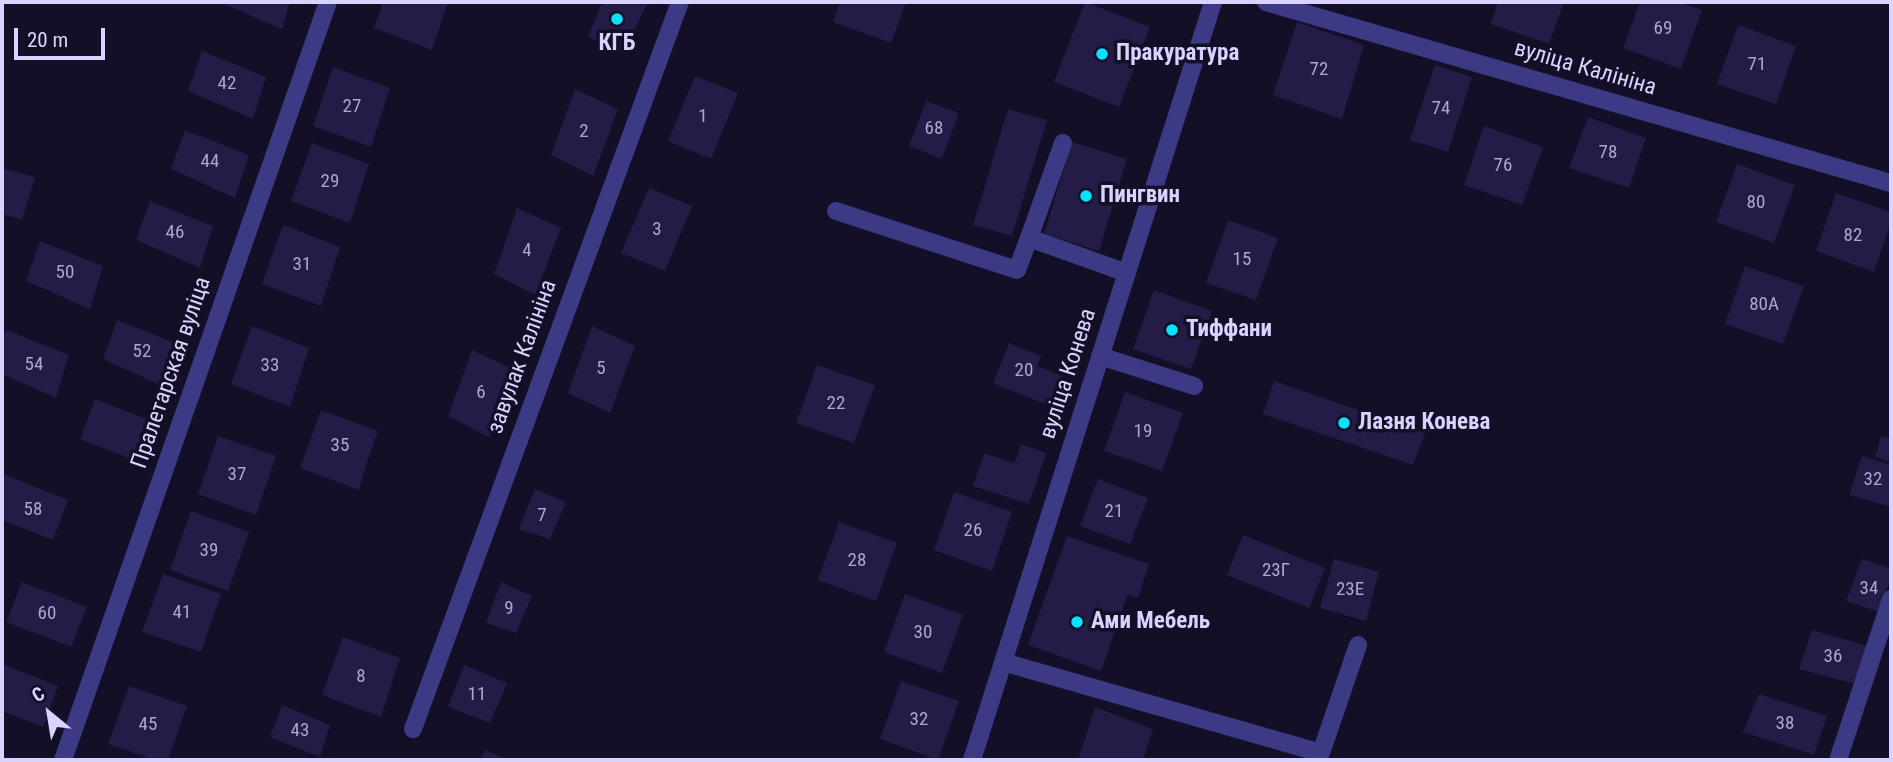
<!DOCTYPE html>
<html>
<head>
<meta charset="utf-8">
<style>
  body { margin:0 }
  #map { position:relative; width:1893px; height:762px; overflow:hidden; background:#130f26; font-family:"Roboto Condensed",sans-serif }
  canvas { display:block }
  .frame { position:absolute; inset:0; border:4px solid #d9d4ff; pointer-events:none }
  .north { position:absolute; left:14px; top:678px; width:70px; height:70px; -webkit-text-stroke:5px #130f26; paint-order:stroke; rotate:330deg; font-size:19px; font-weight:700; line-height:28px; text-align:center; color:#d9d4ff }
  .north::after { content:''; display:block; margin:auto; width:24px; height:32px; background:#d9d4ff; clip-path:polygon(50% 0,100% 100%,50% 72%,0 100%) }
  .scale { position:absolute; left:14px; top:28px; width:91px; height:32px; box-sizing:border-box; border:4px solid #d9d4ff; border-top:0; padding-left:9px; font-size:21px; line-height:24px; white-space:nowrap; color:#d9d4ff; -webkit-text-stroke:5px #130f26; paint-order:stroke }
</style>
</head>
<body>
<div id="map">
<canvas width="1893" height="762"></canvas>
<div class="frame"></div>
<div class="north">С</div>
<div class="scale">20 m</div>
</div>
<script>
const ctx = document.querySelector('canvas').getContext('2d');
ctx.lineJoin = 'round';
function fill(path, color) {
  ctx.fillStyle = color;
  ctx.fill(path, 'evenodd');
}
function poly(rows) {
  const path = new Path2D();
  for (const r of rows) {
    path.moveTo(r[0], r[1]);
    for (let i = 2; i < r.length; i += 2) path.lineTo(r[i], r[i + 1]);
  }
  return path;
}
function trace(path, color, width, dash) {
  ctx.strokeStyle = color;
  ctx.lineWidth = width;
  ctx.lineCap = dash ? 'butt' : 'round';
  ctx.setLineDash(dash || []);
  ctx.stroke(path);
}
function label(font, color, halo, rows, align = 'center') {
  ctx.font = font + ' "Roboto Condensed",sans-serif';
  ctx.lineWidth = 7;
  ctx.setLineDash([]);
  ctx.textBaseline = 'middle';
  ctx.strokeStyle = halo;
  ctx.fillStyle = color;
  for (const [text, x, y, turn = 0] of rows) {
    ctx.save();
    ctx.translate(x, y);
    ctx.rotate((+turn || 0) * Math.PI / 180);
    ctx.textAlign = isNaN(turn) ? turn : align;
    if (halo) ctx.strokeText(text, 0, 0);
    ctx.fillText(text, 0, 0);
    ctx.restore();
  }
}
fill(poly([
  [219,2,290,2,282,29],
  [383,2,448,2,432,50,374,28],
  [602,2,648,2,623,53,588,37],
  [840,2,906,2,891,43,833,22],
  [1085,2,1150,27,1119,107,1054,82],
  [1498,2,1564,2,1549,44,1491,24],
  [1640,2,1678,2,1702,10,1681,69,1623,48],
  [1297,22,1364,45,1342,119,1273,95],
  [1738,25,1796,46,1776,104,1717,84],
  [202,51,266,77,253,119,188,91],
  [1435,65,1472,77,1448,152,1410,140],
  [333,67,390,88,371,147,313,126],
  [695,76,738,93,711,159,668,141],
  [575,89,618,109,593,176,551,155],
  [926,101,959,113,942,159,909,146],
  [1008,109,1047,120,1012,236,973,225],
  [1588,117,1646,138,1629,188,1569,168],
  [1484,126,1543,147,1522,205,1464,185],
  [185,130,249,155,235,198,171,169],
  [1072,142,1127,159,1099,251,1044,234],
  [312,143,369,164,350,223,291,201],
  [1737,164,1795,185,1774,243,1716,222],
  [2,168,35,177,22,220,2,214],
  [649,188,692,206,665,271,621,253],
  [1836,193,1891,212,1891,222,1874,272,1816,251],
  [150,201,213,226,200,268,136,240],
  [517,208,561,228,535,295,494,274],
  [1228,220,1278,238,1256,300,1206,283],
  [283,225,340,247,321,306,262,284],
  [40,241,103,266,90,309,26,281],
  [1745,266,1804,286,1783,344,1725,324],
  [1154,290,1212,311,1191,369,1133,349],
  [117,320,180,345,167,388,103,359],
  [252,326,309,348,290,407,231,384],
  [592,326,635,346,610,413,568,393],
  [6,330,69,355,56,398,2,374,2,341],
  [1009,343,1041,356,1037,366,1062,376,1050,406,993,383],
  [472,350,515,370,489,437,448,416],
  [817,365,875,385,854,443,796,423],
  [1274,381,1425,433,1413,465,1263,414],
  [1125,392,1183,413,1162,471,1104,451],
  [95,399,160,424,144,464,80,439],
  [321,410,378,431,367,462,359,490,300,468],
  [218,436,276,456,256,515,198,494],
  [1881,436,1891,439,1891,462,1875,457],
  [1021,444,1046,453,1029,504,973,486,984,453,1015,463],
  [1862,456,1891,465,1891,507,1849,495],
  [3,474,68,500,53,540,2,520],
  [1098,479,1148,498,1130,544,1080,526],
  [535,489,566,502,550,539,519,529],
  [954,492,1012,512,992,571,934,550],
  [191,511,249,532,228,591,170,570],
  [839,522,897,543,876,601,818,580],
  [1243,535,1325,568,1309,608,1227,575],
  [1067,536,1149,564,1138,598,1128,594,1101,671,1028,645],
  [1334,559,1379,572,1366,621,1320,608],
  [1862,559,1891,568,1891,577,1879,612,1846,601],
  [163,574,221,594,201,652,142,632],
  [22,582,87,607,71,647,6,622],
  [501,582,532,596,516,633,486,623],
  [905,594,963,615,942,673,884,652],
  [1812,630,1868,646,1855,684,1799,669],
  [343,637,400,658,381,717,322,695],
  [2,664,58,686,43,727,2,711],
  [464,665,507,683,490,723,448,707],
  [901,681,959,701,938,760,880,739],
  [129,686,187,706,168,760,155,760,108,744],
  [1759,694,1827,716,1814,755,1743,732],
  [282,705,330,725,320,757,270,737],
  [1095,707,1153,729,1143,760,1078,760],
  [485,750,508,760,481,760]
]), '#241b47');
trace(poly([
  [1266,2,1891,183],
  [1063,143,1029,238,1127,273],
  [836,211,1017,270,1029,238],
  [1100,356,1194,386],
  [1003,662,1321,753,1358,645],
  [413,729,680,2],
  [63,760,328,2],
  [972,760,1213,2],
  [1838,760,1891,599]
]), '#3d3a85', 18);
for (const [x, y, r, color] of [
  [617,19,7,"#00e5ff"],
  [1102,54,7,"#00e5ff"],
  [1086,196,7,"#00e5ff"],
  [1172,330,7,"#00e5ff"],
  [1344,423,7,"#00e5ff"],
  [1077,622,7,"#00e5ff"]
]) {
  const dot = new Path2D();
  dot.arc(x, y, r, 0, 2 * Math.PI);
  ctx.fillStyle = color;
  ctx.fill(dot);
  trace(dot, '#130f26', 2.5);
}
label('19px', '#aca6d1', null, [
  ["69",1663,29],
  ["71",1757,65],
  ["72",1319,70],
  ["42",227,84],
  ["27",352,107],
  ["74",1441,109],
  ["1",703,117],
  ["68",934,129],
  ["2",584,132],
  ["78",1608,153],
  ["44",210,162],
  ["76",1503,166],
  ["29",330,182],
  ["80",1756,203],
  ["3",657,230],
  ["46",175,233],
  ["82",1853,236],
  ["4",527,251],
  ["15",1242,260],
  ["31",302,265],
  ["50",65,273],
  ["80А",1764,305],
  ["52",142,352],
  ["54",34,365],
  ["33",270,366],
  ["5",601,369],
  ["20",1024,371],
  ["6",481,393],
  ["22",836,404],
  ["19",1143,432],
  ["35",340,446],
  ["37",237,475],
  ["32",1873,480],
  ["58",33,510],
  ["21",1114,512],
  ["7",542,516],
  ["26",973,531],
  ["39",209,551],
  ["28",857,561],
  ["23Г",1276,571],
  ["34",1869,589],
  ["23Е",1350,590],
  ["9",509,609],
  ["41",182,613],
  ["60",47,614],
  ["30",923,633],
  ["36",1833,657],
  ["8",361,677],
  ["11",477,695],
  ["32",919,720],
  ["38",1785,724],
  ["45",148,725],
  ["43",300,731]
]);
label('bold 23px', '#d9d4ff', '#130f26', [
  ["КГБ",617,44,"center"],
  ["Пракуратура",1116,54],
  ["Пингвин",1100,196],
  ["Тиффани",1186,330],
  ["Лазня Конева",1358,423],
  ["Ами Мебель",1091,622]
], 'left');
label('23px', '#d9d4ff', '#130f26', [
  ["вуліца Калініна",1585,69,16],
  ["завулак Калініна",523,357,-70],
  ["Пралетарская вуліца",172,373,-71],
  ["вуліца Конева",1069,374,-72]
]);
</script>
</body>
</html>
